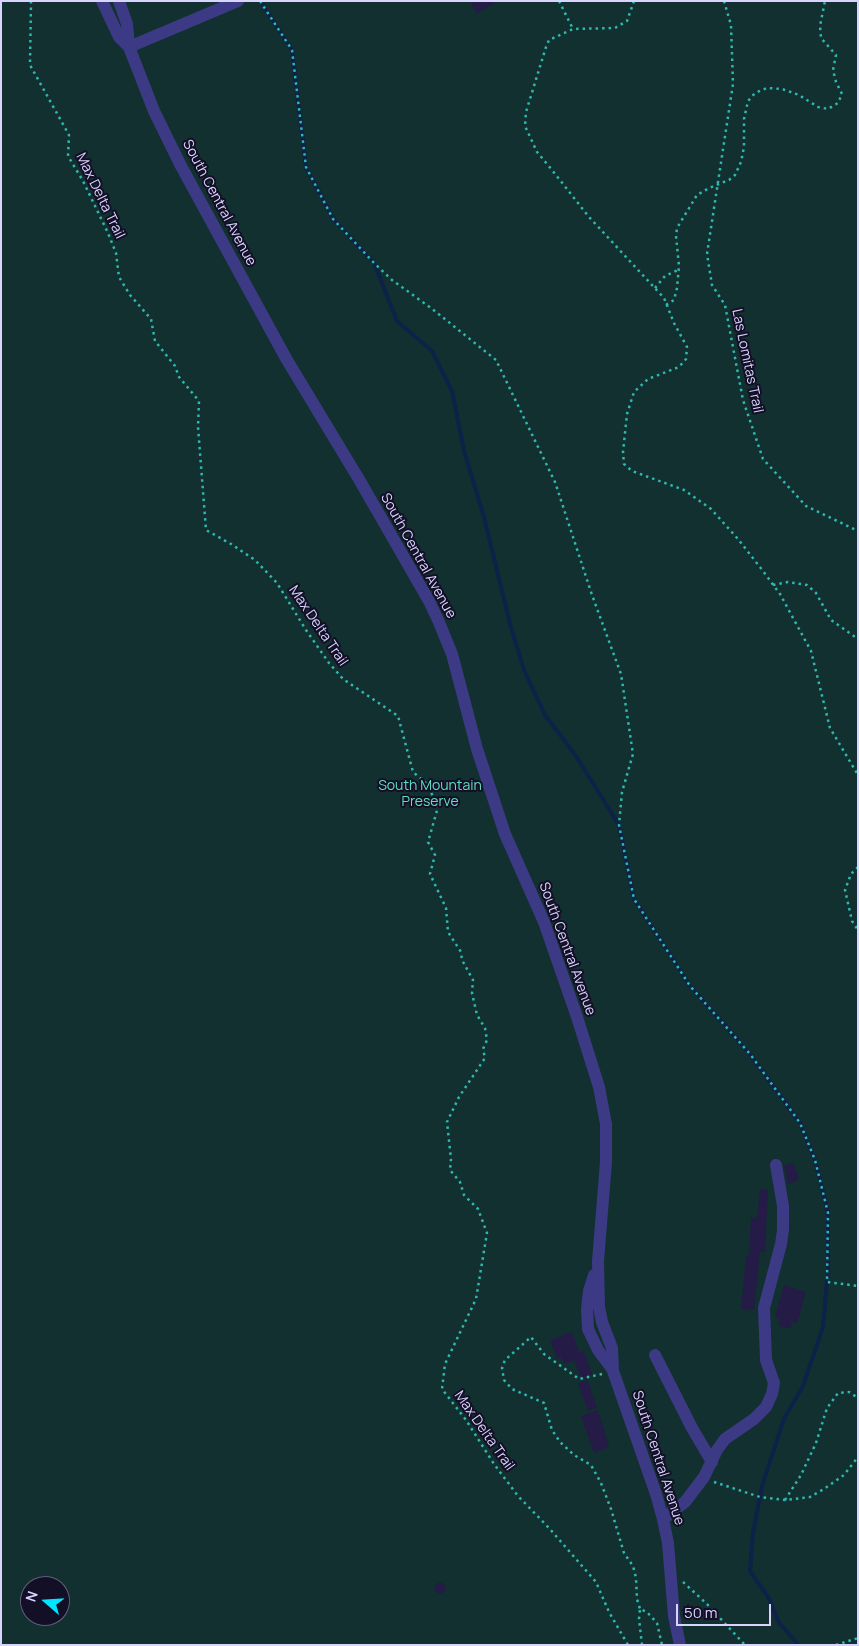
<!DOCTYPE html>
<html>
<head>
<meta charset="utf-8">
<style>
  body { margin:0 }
  #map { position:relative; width:859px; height:1646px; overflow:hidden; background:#130f26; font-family:Manrope,sans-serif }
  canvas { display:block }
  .frame { position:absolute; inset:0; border:2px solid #d9d4ff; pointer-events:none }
  .north { position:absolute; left:20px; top:1576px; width:50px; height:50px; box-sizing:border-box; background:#130f26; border:1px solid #625e7d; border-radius:50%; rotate:289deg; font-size:14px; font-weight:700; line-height:20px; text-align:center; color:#d9d4ff }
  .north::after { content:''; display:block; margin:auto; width:18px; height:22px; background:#00e5ff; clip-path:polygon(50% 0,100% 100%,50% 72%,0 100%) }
  .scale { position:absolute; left:676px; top:1604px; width:95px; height:22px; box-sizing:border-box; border:2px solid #d9d4ff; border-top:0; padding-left:6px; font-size:15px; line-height:18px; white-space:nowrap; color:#d9d4ff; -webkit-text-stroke:4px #130f26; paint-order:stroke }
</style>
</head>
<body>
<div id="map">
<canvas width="859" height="1646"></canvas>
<div class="frame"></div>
<div class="north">N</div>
<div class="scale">50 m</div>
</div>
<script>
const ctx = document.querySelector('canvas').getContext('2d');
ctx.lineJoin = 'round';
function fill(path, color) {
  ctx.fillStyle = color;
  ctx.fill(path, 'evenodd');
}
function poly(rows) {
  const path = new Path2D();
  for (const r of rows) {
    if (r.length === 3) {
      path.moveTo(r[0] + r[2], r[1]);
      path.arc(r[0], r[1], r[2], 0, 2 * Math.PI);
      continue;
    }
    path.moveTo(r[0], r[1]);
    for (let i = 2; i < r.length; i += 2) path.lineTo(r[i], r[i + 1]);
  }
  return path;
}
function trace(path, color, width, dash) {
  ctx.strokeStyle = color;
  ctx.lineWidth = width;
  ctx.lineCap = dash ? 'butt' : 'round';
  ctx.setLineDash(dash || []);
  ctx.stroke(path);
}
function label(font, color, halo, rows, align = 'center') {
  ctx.font = font + ' Manrope,sans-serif';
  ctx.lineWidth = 4;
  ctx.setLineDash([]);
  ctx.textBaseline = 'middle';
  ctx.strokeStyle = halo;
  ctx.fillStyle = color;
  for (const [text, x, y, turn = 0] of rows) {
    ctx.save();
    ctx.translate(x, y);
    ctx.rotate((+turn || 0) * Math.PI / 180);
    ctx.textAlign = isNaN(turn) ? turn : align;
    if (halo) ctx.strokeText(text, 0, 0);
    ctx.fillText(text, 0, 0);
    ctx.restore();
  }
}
fill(poly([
  [1,1,858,1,858,1645,1,1645],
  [30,1586,60,1586,60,1616,30,1616]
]), '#12302f');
trace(poly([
  [260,1,292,50,306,167,333,219,374,263,397,321,432,351,452,391,464,451,484,517,510,624,524,670,545,715,576,756,619,825,634,899,690,986,750,1054,800,1123,815,1160,828,1213,828,1271,823,1327,803,1386,784,1419,762,1486,753,1533,750,1571,768,1597,779,1623,797,1643]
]), '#0c2248', 4);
fill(poly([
  [470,1,497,1,477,14],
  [793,1163,799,1179,788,1184,784,1166],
  [760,1189,768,1190,765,1252,760,1252,754,1310,741,1309,746,1256,749,1256,751,1217,757,1218],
  [784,1285,806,1292,797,1323,792,1322,790,1329,779,1326,780,1319,775,1317],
  [572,1332,579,1352,584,1351,592,1374,581,1378,574,1360,564,1364,561,1357,557,1359,550,1340],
  [587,1379,597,1408,588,1411,578,1383],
  [598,1410,609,1447,594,1453,581,1416],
  [440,1588,5.5]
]), '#241b47');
trace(poly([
  [31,1,30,65,69,135,68,156,83,181,108,233,116,253,119,277,130,295,151,319,155,341,175,366,179,377,199,401,198,427,206,530,231,544,255,560,277,583,306,630,329,663,343,679,398,716,413,772,427,784,438,807,428,842,435,855,430,874,446,908,448,932,461,952,462,960,473,980,472,993,477,1015,485,1028,487,1040,483,1049,485,1058,459,1097,447,1122,451,1159,450,1170,460,1182,464,1195,478,1209,487,1233,476,1299,445,1364,442,1389,466,1420,494,1464,518,1496,549,1528,596,1582,609,1612,628,1645],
  [260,1,292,50,306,167,333,219,374,263,392,280,431,308,496,360,555,482,592,595,621,674,633,754,622,792,619,825,634,899,690,986,750,1054,800,1123,815,1160,828,1213,827,1282,858,1286],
  [559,1,573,29],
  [634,1,627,21,615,28,573,29,549,40,546,47,526,112,525,126,537,152,552,170,589,217,664,298,674,323,687,347,686,359,679,367,648,379,634,392,627,414,623,452,624,464,632,471,684,490,711,509,738,539,763,571,780,594,811,651,830,728,858,775],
  [724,1,731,25,733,84,707,254,712,285,725,305,743,400,763,459,806,506,858,531],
  [655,288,665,276,678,270],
  [666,305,674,300,677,288,679,266,676,236,677,228,697,195,709,188,729,180,735,175,741,162,744,147,744,119,748,101,755,93,767,88,782,89,799,95,818,107,828,109,838,103,842,94,836,82,833,70,836,55,821,38,820,26,825,1],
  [773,585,788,582,807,585,816,593,831,620,858,639],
  [858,867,851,874,845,890,852,921,858,930],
  [602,1374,579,1379,544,1354,531,1337,505,1360,502,1368,504,1380,512,1389,544,1403,552,1430,560,1442,574,1455,591,1465,601,1483,611,1509,624,1553,633,1566,636,1578,637,1599,640,1609],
  [714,1482,760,1497,785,1500,810,1497,824,1489,844,1475,858,1457],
  [785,1500,801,1475,816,1443,827,1408,838,1393,849,1392,858,1398],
  [683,1582,707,1604,745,1645],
  [642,1645,639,1619,640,1609,647,1612,657,1623,662,1645],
  [836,1645,858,1638]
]), '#2fb8b0', 2.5, [2.5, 4]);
trace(poly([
  [102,1,119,37,129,47],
  [119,1,127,24,129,47,154,111,180,164,287,360,360,481,429,601,438,620,452,654,477,749,505,834,544,922,577,1017,599,1087,606,1124,606,1162,598,1261,599,1307,602,1322,612,1348,613,1371,656,1494,663,1519,668,1543,674,1616,680,1645],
  [129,47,238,1],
  [594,1275,589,1291,587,1309,588,1329,598,1350,613,1370],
  [655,1355,692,1428,712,1462],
  [663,1519,685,1502,704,1477,717,1450,725,1439,754,1419,766,1407,772,1394,774,1383,766,1360,764,1308,781,1244,783,1230,783,1206,776,1165]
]), '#3d3a85', 12);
label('14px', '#d9d4ff', '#130f26', [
  ["Max Delta Trail",100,196,64],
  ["South Central Avenue",219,203,62],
  ["Las Lomitas Trail",747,361,78],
  ["South Central Avenue",418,556,61],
  ["Max Delta Trail",318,626,56],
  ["South Central Avenue",567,949,70],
  ["Max Delta Trail",484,1431,55],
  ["South Central Avenue",658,1458,72]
]);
label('14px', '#5fe0c0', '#130f26', [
  ["South Mountain",430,786],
  ["Preserve",430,802]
]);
</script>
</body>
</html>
